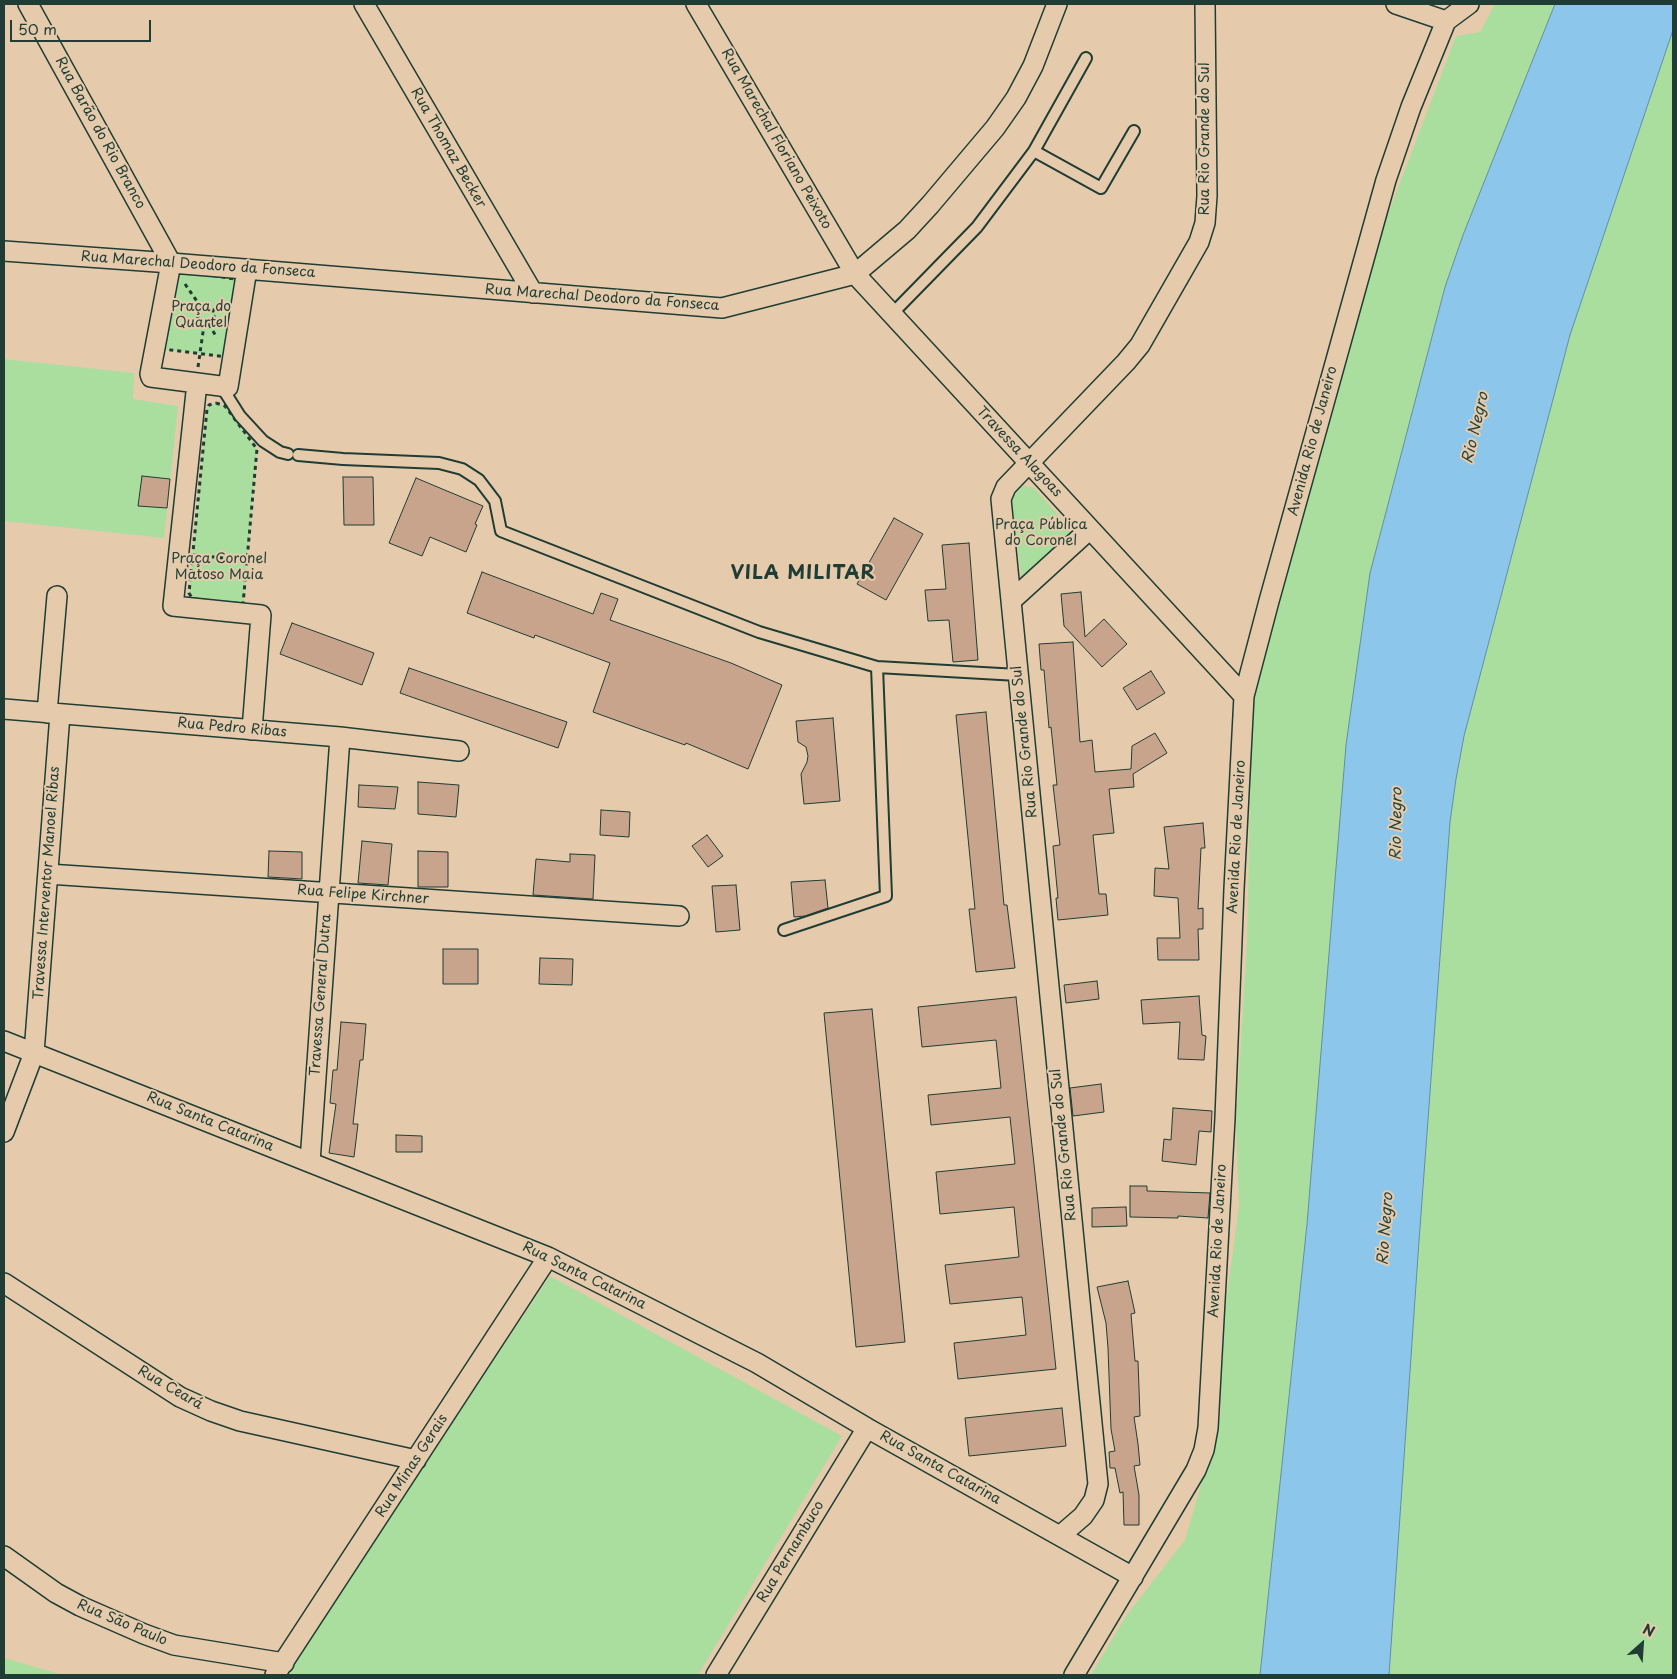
<!DOCTYPE html>
<html>
<head>
<meta charset="utf-8">
<style>
  body { margin:0 }
  #map { position:relative; width:1677px; height:1679px; overflow:hidden; background:#e5cbac; font-family:"Playpen Sans",sans-serif }
  canvas { display:block }
  .frame { position:absolute; inset:0; border:5px solid #1f3d34; pointer-events:none }
  .north { position:absolute; left:1617px; top:1619px; width:50px; height:50px; -webkit-text-stroke:4px #e5cbac; paint-order:stroke; rotate:26deg; font-size:14px; font-weight:700; line-height:20px; text-align:center; color:#1f3d34 }
  .north::after { content:''; display:block; margin:auto; width:18px; height:22px; background:#1f3d34; clip-path:polygon(50% 0,100% 100%,50% 72%,0 100%) }
  .scale { position:absolute; left:10px; top:20px; width:141px; height:22px; box-sizing:border-box; border:2px solid #1f3d34; border-top:0; padding-left:6px; font-size:15px; line-height:18px; white-space:nowrap; color:#1f3d34; -webkit-text-stroke:4px #e5cbac; paint-order:stroke }
</style>
</head>
<body>
<div id="map">
<canvas width="1677" height="1679"></canvas>
<div class="frame"></div>
<div class="north">N</div>
<div class="scale">50 m</div>
</div>
<script>
const ctx = document.querySelector('canvas').getContext('2d');
ctx.lineJoin = 'round';
function fill(path, color) {
  ctx.fillStyle = color;
  ctx.fill(path, 'evenodd');
}
function poly(rows) {
  const path = new Path2D();
  for (const r of rows) {
    if (r.length === 3) {
      path.moveTo(r[0] + r[2], r[1]);
      path.arc(r[0], r[1], r[2], 0, 2 * Math.PI);
      continue;
    }
    path.moveTo(r[0], r[1]);
    for (let i = 2; i < r.length; i += 2) path.lineTo(r[i], r[i + 1]);
  }
  return path;
}
function trace(path, color, width, dash) {
  ctx.strokeStyle = color;
  ctx.lineWidth = width;
  ctx.lineCap = dash ? 'butt' : 'round';
  ctx.setLineDash(dash || []);
  ctx.stroke(path);
}
function label(font, color, halo, rows, align = 'center') {
  ctx.font = font + ' "Playpen Sans",sans-serif';
  ctx.lineWidth = 4;
  ctx.setLineDash([]);
  ctx.textBaseline = 'middle';
  ctx.strokeStyle = halo;
  ctx.fillStyle = color;
  for (const [text, x, y, turn = 0] of rows) {
    ctx.save();
    ctx.translate(x, y);
    ctx.rotate((+turn || 0) * Math.PI / 180);
    ctx.textAlign = isNaN(turn) ? turn : align;
    if (halo) ctx.strokeText(text, 0, 0);
    ctx.fillText(text, 0, 0);
    ctx.restore();
  }
}
fill(poly([
  [1495,4,1555,4,1463,235,1445,287,1370,573,1346,745,1307,1224,1260,1675,1091,1675,1126,1616,1185,1540,1221,1415,1220,1347,1239,1206,1236,1123,1247,943,1252,704,1280,601,1343,332,1456,36,1480,32],
  [1673,30,1673,1675,1389,1675,1419,1241,1450,822,1456,779,1464,736,1570,335],
  [174,269,240,280,228,357,162,349],
  [4,359,134,373,133,399,178,406,164,538,4,521],
  [216,403,225,406,257,449,243,604,195,599,192,598,189,593,207,409,209,405],
  [1026,486,1034,488,1069,527,1072,535,1023,578,1021,574,1011,500,1019,487],
  [550,1276,842,1436,698,1675,283,1675],
  [4,1658,63,1675,4,1675]
]), '#aade9f');
const water = poly([
  [1555,4,1673,4,1673,30,1570,335,1464,736,1456,779,1450,822,1419,1241,1389,1675,1260,1675,1307,1224,1346,745,1370,573,1445,287,1463,235,1555,4]
]);
fill(water, '#8cc6eb');
trace(water, '#608fa2', 1);
const building = poly([
  [142,476,170,479,167,508,138,506,142,476],
  [343,477,373,477,374,525,344,525,343,477],
  [416,478,483,506,475,524,477,525,466,552,430,537,422,556,389,543,416,478],
  [894,518,923,534,886,600,857,584,894,518],
  [969,543,978,660,953,662,949,620,928,621,925,590,946,589,942,545,969,543],
  [482,572,593,614,601,593,618,599,610,620,731,663,782,685,748,769,686,743,685,745,593,712,610,663,535,635,534,638,467,613,482,572],
  [1081,592,1085,637,1104,619,1127,644,1102,667,1064,626,1061,594,1081,592],
  [292,623,374,653,362,685,280,654,292,623],
  [1073,642,1080,742,1092,740,1095,772,1131,769,1132,746,1155,733,1167,753,1133,774,1134,787,1109,789,1114,833,1093,835,1099,894,1106,894,1108,915,1058,920,1056,898,1058,898,1053,846,1060,845,1053,785,1057,785,1051,727,1049,728,1044,670,1041,670,1039,644,1073,642],
  [409,668,567,722,558,748,400,693,409,668],
  [1151,671,1165,693,1137,710,1123,688,1151,671],
  [986,712,1004,905,1007,905,1015,968,976,972,969,909,975,909,956,715,986,712],
  [833,718,840,801,804,804,801,774,807,762,808,756,806,747,798,742,796,721,833,718],
  [418,782,459,785,456,817,418,814,418,782],
  [359,785,398,787,395,809,358,807,359,785],
  [601,810,630,812,629,837,600,835,601,810],
  [1203,823,1205,848,1201,848,1198,909,1203,908,1203,929,1198,929,1199,960,1158,960,1157,938,1180,938,1178,898,1154,896,1155,868,1169,869,1164,827,1203,823],
  [707,835,723,856,708,867,692,846,707,835],
  [362,841,392,844,388,885,358,883,362,841],
  [269,851,302,852,302,879,268,877,269,851],
  [418,851,448,852,448,887,418,887,418,851],
  [570,854,595,855,593,899,533,895,536,859,570,862,570,854],
  [825,880,828,908,805,916,794,917,791,882,825,880],
  [736,885,740,930,716,932,712,886,736,885],
  [443,949,478,949,478,984,443,984,443,949],
  [540,958,573,959,572,985,539,984,540,958],
  [1097,981,1099,999,1066,1003,1064,985,1097,981],
  [1199,996,1202,1035,1206,1036,1204,1060,1178,1059,1180,1022,1143,1024,1141,1000,1199,996],
  [1016,997,1056,1369,958,1379,954,1343,1026,1335,1022,1297,950,1304,945,1265,1019,1257,1014,1207,940,1214,936,1172,1015,1164,1010,1117,931,1125,928,1095,1001,1088,996,1040,922,1047,918,1007,1016,997],
  [872,1009,905,1342,856,1347,824,1013,872,1009],
  [341,1022,366,1024,363,1060,360,1060,353,1124,358,1124,354,1157,329,1153,336,1104,330,1103,333,1070,337,1070,341,1022],
  [1101,1084,1104,1112,1073,1116,1070,1088,1101,1084],
  [1173,1108,1212,1111,1211,1132,1199,1131,1196,1165,1162,1161,1164,1139,1171,1140,1173,1108],
  [396,1135,422,1136,422,1152,396,1152,396,1135],
  [1130,1186,1147,1186,1147,1191,1210,1193,1208,1218,1178,1216,1178,1218,1130,1217,1130,1186],
  [1126,1207,1127,1226,1092,1227,1092,1208,1126,1207],
  [1128,1281,1135,1313,1131,1314,1135,1361,1138,1361,1140,1416,1134,1417,1138,1444,1140,1465,1134,1466,1139,1495,1139,1525,1124,1525,1123,1492,1120,1493,1115,1468,1110,1468,1109,1452,1115,1451,1111,1429,1108,1348,1106,1323,1097,1287,1128,1281],
  [1062,1408,1066,1446,969,1456,965,1418,1062,1408]
]);
fill(building, '#c8a48c');
trace(building, '#1f3d34', 1);
const service = poly([
  [1034,151,1101,188,1134,131],
  [892,314,977,227,1034,151,1086,58],
  [221,386,240,416,263,441,280,452,288,454],
  [298,455,343,459,439,463,462,469,479,480,495,501,501,531,759,632,877,667,1018,675],
  [784,930,886,896,877,667]
]);
const minor = poly([
  [28,4,171,263,150,374,151,377,228,387,247,269],
  [364,4,533,293],
  [696,4,855,274,1244,696],
  [1396,4,1446,21],
  [4,251,171,263,722,308,855,274,907,230,930,205,995,128,1016,98,1033,66,1057,4],
  [197,383,173,606,261,615,252,730],
  [1011,601,1090,529],
  [4,709,340,737,459,751],
  [47,713,57,596],
  [48,874,679,916],
  [4,1041,548,1257,757,1363,867,1428,1133,1577],
  [4,1132,34,1053,60,714],
  [310,1162,340,737],
  [4,1283,180,1397,211,1411,240,1421,416,1460],
  [1061,1535,1083,1516,1094,1500,1098,1484,1001,499,1006,487,1126,362,1140,345,1199,242,1205,223,1207,196,1205,4],
  [4,1556,56,1593,80,1606,144,1634,174,1645,284,1663],
  [275,1675,548,1257],
  [716,1675,867,1428],
  [1074,1675,1196,1470,1204,1450,1208,1428,1225,1118,1234,889,1244,696,1269,601,1386,180,1411,107,1446,21,1469,4]
]);
trace(service, '#1f3d34', 14);
trace(minor, '#1f3d34', 22);
trace(poly([
  [174,269,240,280,228,357,162,349,174,269],
  [185,284,203,310],
  [206,317,8],
  [212,312,223,300],
  [209,324,217,338],
  [198,367,204,325],
  [216,403,225,406,257,449,243,604,195,599,192,598,189,593,207,409,209,405,216,403],
  [196,555,223,558]
]), '#1f3d34', 3, [4, 4]);
trace(service, '#e5cbac', 10);
trace(minor, '#e5cbac', 19);
label('14px', '#1f3d34', '#e5cbac', [
  ["Rua Barão do Rio Branco",100,133,61],
  ["Rua Marechal Floriano Peixoto",776,139,60],
  ["Rua Rio Grande do Sul",1205,139,-90],
  ["Rua Thomaz Becker",448,148,60],
  ["Rua Marechal Deodoro da Fonseca",198,265,4],
  ["Rua Marechal Deodoro da Fonseca",602,298,4],
  ["Avenida Rio de Janeiro",1313,441,-75],
  ["Travessa Alagoas",1019,452,47],
  ["Rua Pedro Ribas",232,728,5],
  ["Rua Rio Grande do Sul",1025,742,-96],
  ["Avenida Rio de Janeiro",1237,837,-87],
  ["Travessa Interventor Manoel Ribas",47,883,-86],
  ["Rua Felipe Kirchner",363,895,4],
  ["Travessa General Dutra",321,995,-86],
  ["Rua Santa Catarina",210,1122,22],
  ["Rua Rio Grande do Sul",1064,1145,-96],
  ["Avenida Rio de Janeiro",1218,1241,-87],
  ["Rua Santa Catarina",584,1276,26],
  ["Rua Ceará",170,1388,30],
  ["Rua Minas Gerais",412,1466,-57],
  ["Rua Santa Catarina",940,1468,29],
  ["Rua Pernambuco",791,1552,-59],
  ["Rua São Paulo",122,1623,23]
]);
label('14px', '#264539', '#e5cbac', [
  ["Praça do",201,307],
  ["Quartel",201,323],
  ["Praça Pública",1041,525],
  ["do Coronel",1041,541],
  ["Praça Coronel",219,559],
  ["Matoso Maia",219,575]
]);
label('italic 15px', '#24443d', '#e5cbac', [
  ["Rio Negro",1476,428,-77],
  ["Rio Negro",1397,824,-89],
  ["Rio Negro",1386,1229,-86]
]);
ctx.letterSpacing = '1px';
label('bold 19px', '#1f3d34', '#e5cbac', [
  ["VILA MILITAR",803,574]
]);
ctx.letterSpacing = '0px';
</script>
</body>
</html>
